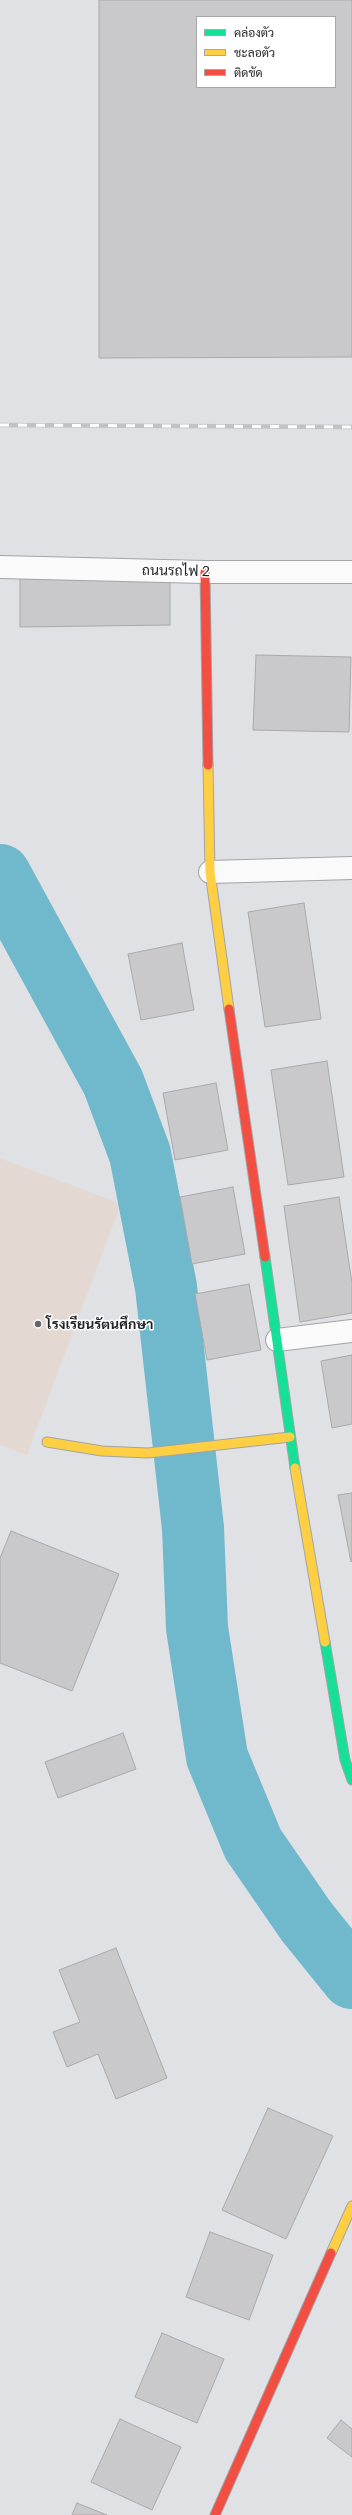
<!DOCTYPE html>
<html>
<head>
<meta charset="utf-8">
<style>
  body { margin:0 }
  #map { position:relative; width:352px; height:2515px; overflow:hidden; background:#dfe1e5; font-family:Lato,Sarabun,sans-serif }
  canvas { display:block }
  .legend { position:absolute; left:196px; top:16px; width:140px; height:72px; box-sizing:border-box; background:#fff; border:1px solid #a7a7a9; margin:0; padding:5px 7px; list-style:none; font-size:12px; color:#232427 }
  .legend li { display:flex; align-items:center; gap:8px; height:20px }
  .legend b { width:20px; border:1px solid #a7a7a9 }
</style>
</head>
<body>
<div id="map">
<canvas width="352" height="2515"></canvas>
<ul class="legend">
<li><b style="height:5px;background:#16e098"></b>คล่องตัว</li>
<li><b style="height:5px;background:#ffcf43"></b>ชะลอตัว</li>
<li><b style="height:5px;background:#f24e42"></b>ติดขัด</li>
</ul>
</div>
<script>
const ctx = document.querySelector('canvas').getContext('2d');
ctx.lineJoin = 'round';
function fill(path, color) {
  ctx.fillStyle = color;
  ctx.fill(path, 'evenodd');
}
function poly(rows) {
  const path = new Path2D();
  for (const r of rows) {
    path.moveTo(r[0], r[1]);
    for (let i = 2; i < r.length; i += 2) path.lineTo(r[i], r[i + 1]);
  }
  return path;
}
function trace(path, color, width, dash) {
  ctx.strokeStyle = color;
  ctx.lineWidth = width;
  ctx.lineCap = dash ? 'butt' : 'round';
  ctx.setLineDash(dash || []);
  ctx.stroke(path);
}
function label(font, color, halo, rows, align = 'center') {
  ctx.font = font + ' Lato,Sarabun,sans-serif';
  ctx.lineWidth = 3;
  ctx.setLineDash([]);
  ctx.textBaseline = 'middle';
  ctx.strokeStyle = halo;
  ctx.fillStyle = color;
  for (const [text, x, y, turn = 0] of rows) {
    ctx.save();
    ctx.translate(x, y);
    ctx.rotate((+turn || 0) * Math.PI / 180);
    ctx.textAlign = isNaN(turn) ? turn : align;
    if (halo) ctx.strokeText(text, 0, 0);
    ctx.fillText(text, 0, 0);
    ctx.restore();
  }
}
fill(poly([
  [0,1158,121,1204,27,1455,0,1445]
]), '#e3d9d2');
trace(poly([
  [0,875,113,1082,140,1154,166,1287,193,1528,197,1628,217,1757,253,1844,306,1921,352,1978]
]), '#70b8cc', 62);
const building = poly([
  [99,0,352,0,352,357,99,358,99,0],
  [197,17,335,17,335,87,197,87,197,17],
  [170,573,170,625,20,627,20,574,170,573],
  [256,655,351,657,349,732,253,730,256,655],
  [304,903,321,1019,265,1027,248,912,304,903],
  [182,943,194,1010,141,1020,128,954,182,943],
  [327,1061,344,1177,288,1185,271,1070,327,1061],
  [216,1083,228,1150,175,1160,163,1093,216,1083],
  [233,1187,245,1254,192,1264,180,1197,233,1187],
  [339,1197,352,1283,352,1313,300,1322,284,1206,339,1197],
  [249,1284,261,1350,207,1360,195,1294,249,1284],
  [352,1355,352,1424,332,1428,321,1361,352,1355],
  [352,1493,352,1561,351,1562,338,1495,352,1493],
  [11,1531,119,1574,72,1691,0,1663,0,1558,11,1531],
  [123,1733,136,1769,58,1798,45,1762,123,1733],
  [116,1948,167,2078,116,2099,98,2054,67,2067,53,2032,80,2022,59,1970,116,1948],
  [268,2108,333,2136,286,2239,222,2210,268,2108],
  [210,2232,273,2255,249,2320,186,2297,210,2232],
  [162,2333,224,2359,197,2423,135,2397,162,2333],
  [120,2419,181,2447,152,2510,91,2482,120,2419],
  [341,2420,352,2429,352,2457,327,2438,341,2420],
  [77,2503,107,2515,72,2515,77,2503]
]);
fill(building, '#c9c8ca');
trace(building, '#aaa9aa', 1);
const street = poly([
  [0,567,205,572,352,572],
  [210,872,352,868],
  [277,1340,352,1331]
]);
const fast = poly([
  [265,1257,295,1468],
  [325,1642,345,1760,352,1780]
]);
const slow = poly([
  [208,765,210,872,229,1009],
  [47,1442,102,1451,148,1453,290,1437],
  [295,1468,325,1642],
  [331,2253,352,2206]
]);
const jam = poly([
  [205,572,208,765],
  [229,1009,265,1257],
  [215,2515,331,2253]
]);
trace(street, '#a2a4a7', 24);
trace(fast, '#a2a4a7', 11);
trace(slow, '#a2a4a7', 11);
trace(jam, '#a2a4a7', 11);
trace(street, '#fafafb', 22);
trace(fast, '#16e098', 9);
trace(slow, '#ffcf43', 9);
trace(jam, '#f24e42', 9);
const rail = poly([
  [0,425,352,427]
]);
trace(rail, '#c1c2c3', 4.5);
trace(rail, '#fff', 3, [9]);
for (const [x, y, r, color] of [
  [38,1324,4,"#65666a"]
]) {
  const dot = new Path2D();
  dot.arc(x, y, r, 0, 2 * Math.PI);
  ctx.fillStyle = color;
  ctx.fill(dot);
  trace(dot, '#fff', 1.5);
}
label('14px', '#232427', '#fff', [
  ["ถนนรถไฟ 2",176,571,1]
]);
label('bold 14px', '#232427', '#fff', [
  ["โรงเรียนรัตนศึกษา",46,1324]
], 'left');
</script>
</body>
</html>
